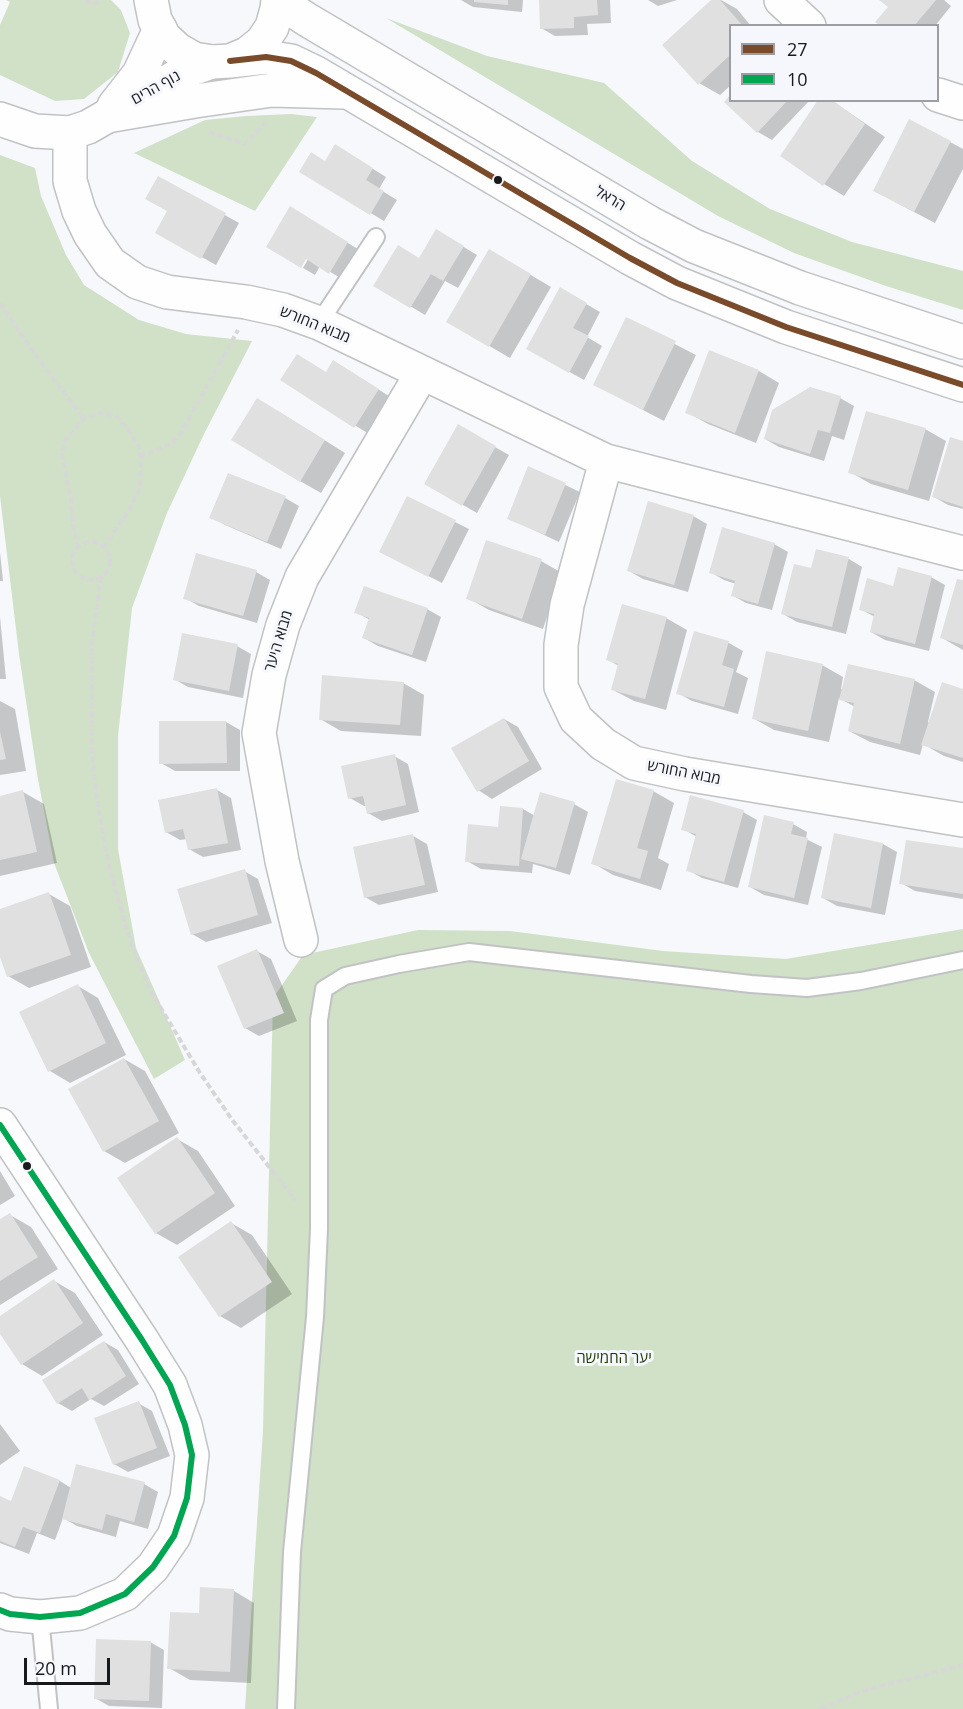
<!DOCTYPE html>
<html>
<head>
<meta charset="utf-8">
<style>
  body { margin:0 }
  #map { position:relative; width:963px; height:1709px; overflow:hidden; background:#f7f8fb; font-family:"Open Sans",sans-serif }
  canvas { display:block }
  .legend { position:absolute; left:729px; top:24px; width:210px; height:78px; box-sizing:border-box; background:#f5f7fd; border:2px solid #9d9ea3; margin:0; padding:8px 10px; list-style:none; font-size:18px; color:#18191b }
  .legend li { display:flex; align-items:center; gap:12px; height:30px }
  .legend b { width:30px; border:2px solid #9d9ea3 }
  .scale { position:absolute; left:24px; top:1658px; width:86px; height:27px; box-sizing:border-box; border:3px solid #18191b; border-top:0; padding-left:8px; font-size:18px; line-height:21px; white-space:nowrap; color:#18191b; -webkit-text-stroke:4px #f5f7fd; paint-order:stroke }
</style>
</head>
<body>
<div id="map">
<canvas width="963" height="1709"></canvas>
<ul class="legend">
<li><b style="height:8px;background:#7a4b2a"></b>27</li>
<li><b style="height:8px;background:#00a651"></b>10</li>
</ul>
<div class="scale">20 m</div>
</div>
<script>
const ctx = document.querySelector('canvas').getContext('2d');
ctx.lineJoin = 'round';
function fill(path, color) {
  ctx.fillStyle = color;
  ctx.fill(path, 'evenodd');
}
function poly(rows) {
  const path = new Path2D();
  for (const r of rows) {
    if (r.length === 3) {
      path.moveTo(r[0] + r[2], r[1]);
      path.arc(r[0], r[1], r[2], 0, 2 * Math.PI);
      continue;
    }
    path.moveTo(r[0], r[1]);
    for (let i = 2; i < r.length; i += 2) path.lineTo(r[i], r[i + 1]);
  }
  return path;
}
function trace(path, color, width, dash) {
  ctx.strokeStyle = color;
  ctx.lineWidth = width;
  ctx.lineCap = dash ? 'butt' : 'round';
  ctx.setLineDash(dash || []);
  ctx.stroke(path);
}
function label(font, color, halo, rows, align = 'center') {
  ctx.font = font + ' "Open Sans","Noto Sans Hebrew",sans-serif';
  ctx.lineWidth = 6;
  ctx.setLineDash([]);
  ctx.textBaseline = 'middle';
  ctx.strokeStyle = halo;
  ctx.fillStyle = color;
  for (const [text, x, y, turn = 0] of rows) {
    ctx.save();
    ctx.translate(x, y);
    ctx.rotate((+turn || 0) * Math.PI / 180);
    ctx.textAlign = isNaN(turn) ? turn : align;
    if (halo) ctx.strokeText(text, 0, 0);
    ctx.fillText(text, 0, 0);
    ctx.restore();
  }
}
fill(poly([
  [6,0,111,0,121,10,130,33,118,72,84,99,55,101,0,75,0,25,10,2],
  [386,18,487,56,604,83,692,161,770,209,852,242,963,271,963,310,886,286,794,253,718,216],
  [291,114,317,117,255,211,134,153,205,120,246,116],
  [0,155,35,168,41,196,66,255,84,285,139,320,186,334,252,341,204,434,167,513,132,608,118,736,118,849,136,948,185,1060,154,1079,89,953,54,863,37,774,19,654,0,496],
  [963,929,963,1709,245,1709,263,1430,273,998,303,955,418,930,510,931,663,951,786,959]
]), '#d0e1c7');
fill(poly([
  [461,0,523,0,522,12,473,7],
  [540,0,610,0,611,23,587,24,588,35,555,36,541,28],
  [648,0,677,0,658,6],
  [713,0,721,0,737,9,751,26,730,26,730,86,720,95,699,83],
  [882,0,944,0,951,6,935,26,882,26,890,7],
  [730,97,730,100,810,100,772,140,758,132,726,102],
  [831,100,885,137,844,196,824,184],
  [950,142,963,149,963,169,935,223,895,202],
  [349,154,386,177,379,189,397,200,384,221,302,172],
  [159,178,239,223,216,265,157,232,169,210],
  [291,208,361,251,344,280,320,266,315,275,303,268,311,254],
  [437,231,477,255,458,288,445,281,425,315,375,285,420,260],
  [490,251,551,287,510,358,448,322],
  [560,289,600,312,587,337,602,346,584,380,528,349],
  [626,319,696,355,664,421,595,385],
  [348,370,392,398,369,434,282,380],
  [759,371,779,383,756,443,708,424,687,412],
  [840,398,854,406,844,440,832,436,824,461,779,447,765,439],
  [278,411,345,453,321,493,300,481],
  [458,426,509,455,477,513,426,484],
  [925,429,946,441,929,501,871,484,850,472],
  [963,443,963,509,948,505,934,497],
  [529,468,580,492,559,542,508,518],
  [285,498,299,506,281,549,225,525,211,517],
  [693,516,707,524,688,592,643,579,629,571],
  [455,522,469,529,442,583,395,559],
  [487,542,541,561,562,573,543,629,489,610,468,598],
  [774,544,788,552,772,610,746,603,732,595,736,584,724,580,710,572],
  [0,552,3,581,0,581],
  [849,559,862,567,846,634,797,622,783,614,812,570],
  [256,572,270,580,257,623,199,606,185,598],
  [931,577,945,585,929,651,885,640,871,632,875,617,860,609,894,587],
  [963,582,963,650,942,638],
  [427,609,441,617,426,662,378,646,364,638,370,620,356,612],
  [0,617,6,679,0,679],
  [666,618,687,630,666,710,634,701,613,690,619,666,608,660],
  [695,633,729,643,743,651,736,672,748,678,738,714,692,701,678,693],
  [237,646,251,654,243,698,188,687,174,679],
  [822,665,843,677,841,689,843,690,914,680,935,692,928,722,930,723,963,691,963,762,944,756,923,744,920,755,870,742,849,731,855,707,839,698,829,742,774,730,753,718],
  [403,683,424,695,421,736,341,731,320,719],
  [0,701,15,709,26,771,0,775],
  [504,719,518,727,542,769,492,799,478,790],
  [226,722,240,730,240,771,175,771,161,763],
  [394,756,408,764,419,812,382,821,368,813,366,806,364,806,350,798],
  [217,790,231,798,241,850,203,857,189,849,187,839,180,840,166,832],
  [653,791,674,803,658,858,669,864,661,890,613,875,593,863],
  [23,792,44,804,57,863,0,876,0,797],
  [574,804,588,812,570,875,533,864,532,873,481,869,467,861,500,828,523,809,535,816],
  [743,812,757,820,738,888,702,878,688,870,697,837,683,829],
  [793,824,807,832,806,839,822,847,808,905,764,895,750,887],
  [413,836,427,844,438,892,379,905,365,897],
  [883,844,897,852,885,915,837,906,823,898],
  [963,850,963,899,915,891,901,883],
  [244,871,258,879,272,923,206,942,192,934],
  [49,894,70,906,91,967,29,988,8,976,0,952,0,910],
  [257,951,271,959,297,1021,259,1036,245,1028],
  [78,986,98,998,126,1055,70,1083,50,1071],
  [124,1059,145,1071,179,1133,125,1163,104,1151],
  [177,1139,198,1151,235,1206,177,1245,156,1233],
  [0,1171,15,1196,0,1205],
  [10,1215,31,1227,58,1269,0,1305,0,1221],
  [231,1223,252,1235,292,1294,241,1328,220,1316,180,1258],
  [54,1281,75,1293,103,1335,42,1376,22,1364,0,1332,0,1317],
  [104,1342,118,1350,139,1384,104,1406,91,1399,72,1411,58,1403],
  [138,1403,152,1411,170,1456,128,1472,114,1464],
  [0,1424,20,1451,0,1465],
  [25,1468,60,1481,71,1488,144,1484,158,1492,148,1529,120,1521,116,1537,77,1526,63,1518,55,1540,37,1533,29,1554,0,1543,0,1498,12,1502],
  [234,1591,254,1603,251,1683,190,1680,169,1668,200,1614],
  [150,1642,164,1650,162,1708,109,1706,95,1698]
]), '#0003');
fill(poly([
  [474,0,508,0,508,5,474,2],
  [539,0,597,0,598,15,574,17,574,28,540,29],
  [711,0,720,0,743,26,730,26,730,55,698,85,662,45],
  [879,0,936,0,914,26,880,26,875,22,888,7],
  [730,95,730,100,788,100,757,133,724,102],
  [818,100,832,100,865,124,823,186,780,156],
  [909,119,951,141,914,212,873,191],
  [335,144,373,168,366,180,384,191,370,215,299,172,311,152,325,161],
  [158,176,226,213,201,259,155,233,167,211,145,199],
  [290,206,348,242,329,274,306,259,301,268,266,247],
  [436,229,464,246,443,281,431,274,410,308,373,286,398,245,419,258],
  [489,249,531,274,489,347,446,322],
  [560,287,587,303,573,328,589,336,569,373,526,349],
  [626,317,676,341,643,410,593,385],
  [709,350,759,370,735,433,685,413],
  [297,354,326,372,333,360,379,389,354,428,280,380],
  [810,387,841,396,830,433,818,430,810,454,764,439,772,410],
  [257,398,325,440,300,482,231,440],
  [866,411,926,428,908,490,848,473],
  [458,424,496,446,462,506,424,484],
  [950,437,963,441,963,507,932,497],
  [528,466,566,483,545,535,507,519],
  [228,473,286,496,267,542,209,518],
  [407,496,456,520,428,577,379,552],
  [648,501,694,515,674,585,627,571],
  [722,527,775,543,758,604,731,596,735,581,709,573],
  [486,540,542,559,522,619,466,599],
  [816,549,849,557,832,627,781,614,794,564,811,568],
  [196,553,257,570,243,616,183,599],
  [898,567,932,576,915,644,870,632,874,614,859,610,867,578,893,586],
  [957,579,963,580,963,645,940,638],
  [364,586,428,608,412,655,362,638,369,618,354,613],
  [622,604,667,617,645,699,611,690,618,664,606,660],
  [694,631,729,641,722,665,734,669,724,707,676,694],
  [182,633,238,644,229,691,173,680],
  [766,651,823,664,808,731,752,719],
  [848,664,915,679,900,744,848,731,854,703,839,700],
  [322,675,404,682,400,725,319,720],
  [942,682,963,689,963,758,921,745],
  [504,718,529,761,477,792,451,748],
  [159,721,226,721,227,763,159,764],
  [0,732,6,759,0,760],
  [395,754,406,805,367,814,363,796,348,799,341,766],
  [616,779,654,790,637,848,648,851,640,879,591,864],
  [217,788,228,843,188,850,183,829,165,833,158,800],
  [23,790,37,852,0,860,0,796],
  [540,792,575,802,556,868,521,859],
  [690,795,744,810,724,882,686,871,696,834,681,830],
  [500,806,523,808,519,866,465,862,468,824,498,827],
  [764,815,794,822,791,834,808,838,794,898,748,887],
  [834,833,883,843,871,908,821,898],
  [413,834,425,885,364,898,353,847],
  [906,840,963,848,963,894,899,884],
  [245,869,258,915,191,935,177,889],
  [49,892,71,955,7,977,0,957,0,909],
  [257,949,284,1013,244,1029,217,966],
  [78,984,106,1043,48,1072,19,1012],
  [124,1058,159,1121,103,1152,68,1089],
  [177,1137,215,1193,155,1234,117,1178],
  [10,1213,38,1257,0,1281,0,1219],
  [231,1221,272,1282,219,1317,178,1257],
  [54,1279,83,1323,21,1365,0,1334,0,1316],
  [104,1341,126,1376,89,1400,82,1388,57,1404,42,1380],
  [139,1401,157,1448,113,1465,94,1418],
  [76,1464,145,1482,134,1522,106,1514,102,1530,62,1519],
  [24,1466,60,1480,40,1533,23,1527,15,1547,0,1541,0,1496,11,1501],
  [200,1587,234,1589,230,1672,167,1669,170,1612,199,1613],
  [96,1639,151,1641,149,1701,94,1699]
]), '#e0e0e1');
const service = poly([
  [319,323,376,237],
  [40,1617,49,1709],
  [286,1709,292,1552,315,1317,319,1229,319,1020,324,989,345,976,399,964,469,952,751,984,807,988,861,981,963,960]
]);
const minor = poly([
  [781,0,809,26],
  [938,95,963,103],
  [70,133,70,181,79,211,90,234,110,263,137,282,167,292,246,302,283,310,319,323,606,461,963,553],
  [606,461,567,605,561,645,561,687,576,719,603,744,634,763,685,774,963,820],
  [301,940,282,861,259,733,269,675,283,625,302,577,422,373],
  [0,1125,142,1340,170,1385,185,1425,192,1455,187,1498,174,1536,153,1567,125,1594,80,1613,40,1617,10,1614,0,1610]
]);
const tertiary = poly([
  [114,106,139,74,160,29],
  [0,119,35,131,70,133,88,127,186,71,212,62]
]);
const primary = poly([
  [151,0,155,20,164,37,178,50,194,59,212,62,230,61,247,54,262,42,272,27,277,9,278,0],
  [285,0,291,9,306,19,650,223,694,246,800,288,963,342],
  [230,61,266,57,291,61,316,73,630,258,677,283,786,327,963,385],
  [107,116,195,101,272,90,343,92]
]);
trace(service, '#c1c2c4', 20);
trace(minor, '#c1c2c4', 36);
trace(tertiary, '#c1c2c4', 36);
trace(primary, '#c1c2c4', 36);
trace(poly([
  [86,0,92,5,101,0],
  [209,132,245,144,265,123],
  [0,303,31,349,84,419],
  [140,457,172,443,181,433,238,330],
  [91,561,19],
  [78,548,73,525,71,498,62,456,64,442,84,419,100,413,116,416,127,428,139,447,141,470,139,490,126,515,104,547],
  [101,577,92,643,92,756,98,806,110,870,129,938,150,990,200,1073,233,1121,296,1201],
  [821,1709,862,1691,963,1665]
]), '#d7d7d7', 4, [6, 3]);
trace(service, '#fefefe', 16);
trace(minor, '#fefefe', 33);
trace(tertiary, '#fefefe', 33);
trace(primary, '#fefefe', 33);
trace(poly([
  [230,61,266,57,291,61,316,73,630,258,677,283,786,327,963,385]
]), '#7a4b2a', 6);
trace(poly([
  [0,1125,142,1340,170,1385,185,1425,192,1455,187,1498,174,1536,153,1567,125,1594,80,1613,40,1617,10,1614,0,1610]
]), '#00a651', 6);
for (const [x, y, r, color] of [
  [498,180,5,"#18191b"],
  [27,1166,5,"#18191b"]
]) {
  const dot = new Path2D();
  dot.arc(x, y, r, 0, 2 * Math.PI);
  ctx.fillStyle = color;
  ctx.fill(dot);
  trace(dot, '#f5f7fd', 2);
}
label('15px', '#18191b', '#f5f7fd', [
  ["נוף הרים",156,88,-29],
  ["הראל",610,199,31],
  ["מבוא החורש",315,325,22],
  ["מבוא היער",279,641,-73],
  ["מבוא החורש",684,773,11]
]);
label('15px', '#1e3903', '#f5f7fd', [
  ["יער החמישה",614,1359]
]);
</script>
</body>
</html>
